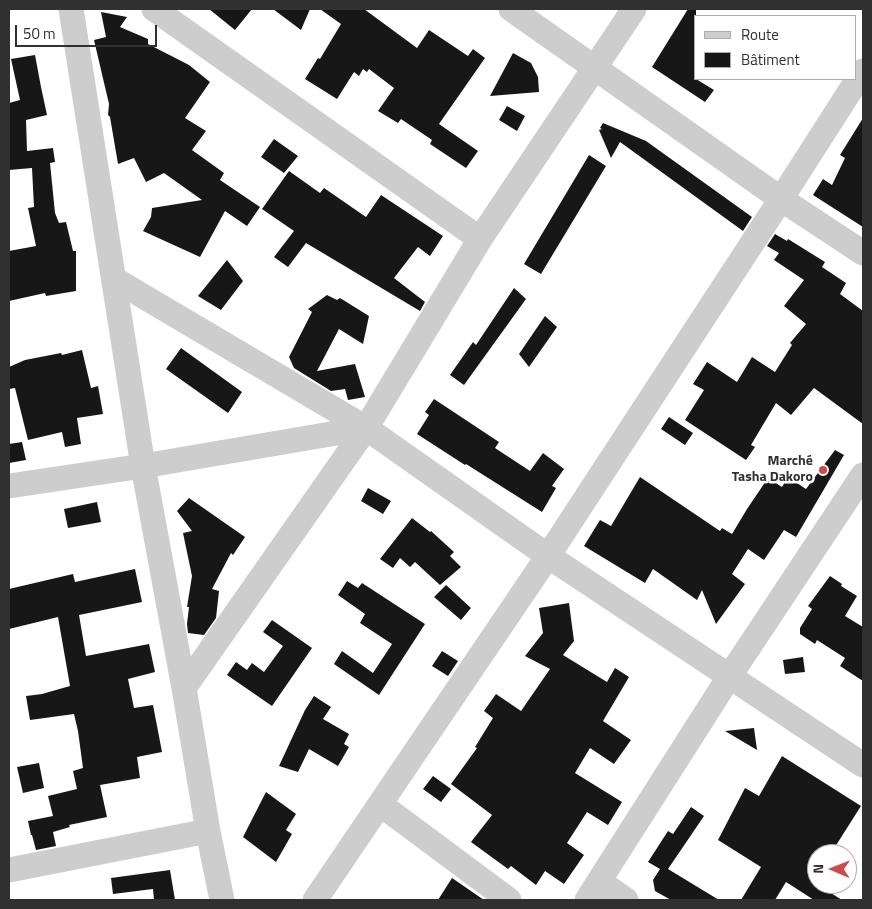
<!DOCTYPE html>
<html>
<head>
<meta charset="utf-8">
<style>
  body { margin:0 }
  #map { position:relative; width:872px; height:909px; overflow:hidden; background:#fff; font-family:"Titillium Web",sans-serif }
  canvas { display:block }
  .frame { position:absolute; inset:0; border:10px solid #303030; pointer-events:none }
  .legend { position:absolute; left:694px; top:15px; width:162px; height:65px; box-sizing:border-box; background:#fff; border:1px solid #acacac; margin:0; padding:6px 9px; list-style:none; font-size:15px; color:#303030 }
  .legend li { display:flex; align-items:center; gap:10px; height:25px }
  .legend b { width:25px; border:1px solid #acacac }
  .north { position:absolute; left:807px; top:844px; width:50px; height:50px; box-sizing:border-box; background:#fff; border:1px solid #acacac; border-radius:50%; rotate:271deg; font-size:14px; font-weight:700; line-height:20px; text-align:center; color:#303030 }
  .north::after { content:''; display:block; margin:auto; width:18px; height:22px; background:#d1474a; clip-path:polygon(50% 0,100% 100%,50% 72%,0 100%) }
  .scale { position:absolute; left:15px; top:25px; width:142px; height:22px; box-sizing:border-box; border:2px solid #303030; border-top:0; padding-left:6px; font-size:15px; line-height:18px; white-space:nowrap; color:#303030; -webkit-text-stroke:4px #fff; paint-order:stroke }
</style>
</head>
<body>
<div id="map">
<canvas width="872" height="909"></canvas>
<div class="frame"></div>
<ul class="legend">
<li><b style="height:6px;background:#cdcdcd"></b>Route</li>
<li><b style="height:14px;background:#171717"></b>Bâtiment</li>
</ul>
<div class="north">N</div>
<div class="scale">50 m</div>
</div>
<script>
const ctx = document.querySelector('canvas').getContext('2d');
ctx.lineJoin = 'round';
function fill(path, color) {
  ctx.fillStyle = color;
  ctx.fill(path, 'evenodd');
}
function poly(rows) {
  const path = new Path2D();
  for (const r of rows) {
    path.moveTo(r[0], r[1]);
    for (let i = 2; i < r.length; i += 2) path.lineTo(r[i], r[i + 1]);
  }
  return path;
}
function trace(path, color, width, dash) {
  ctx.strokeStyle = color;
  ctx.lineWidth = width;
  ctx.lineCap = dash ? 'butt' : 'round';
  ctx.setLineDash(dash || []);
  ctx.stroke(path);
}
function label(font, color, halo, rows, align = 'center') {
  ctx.font = font + ' "Titillium Web",sans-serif';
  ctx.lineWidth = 5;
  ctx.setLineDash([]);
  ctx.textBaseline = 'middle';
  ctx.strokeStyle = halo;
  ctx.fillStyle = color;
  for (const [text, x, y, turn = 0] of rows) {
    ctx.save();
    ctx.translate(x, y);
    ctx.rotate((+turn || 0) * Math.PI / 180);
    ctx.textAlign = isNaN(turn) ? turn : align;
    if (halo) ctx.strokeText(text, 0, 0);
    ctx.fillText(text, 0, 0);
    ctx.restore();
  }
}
fill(poly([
  [209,9,252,9,235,30],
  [273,9,310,9,301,30],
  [320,9,364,9,417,48,429,30,468,56,473,49,485,58,439,124,478,151,466,168,430,144,432,140,401,119,398,123,378,111,394,88,369,69,367,72,363,69,359,76,354,72,337,99,305,79,318,58,320,59,341,24],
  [688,9,696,9,696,79,714,90,705,102,652,67],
  [101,12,127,17,120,27,148,39,148,44,189,65,210,82,185,118,206,131,192,150,224,173,220,180,260,207,247,226,225,211,200,257,143,231,151,217,152,208,202,200,164,173,146,182,134,158,118,164,110,117,108,115,109,104,94,40,106,37],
  [513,53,531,63,538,77,539,92,490,96],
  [35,55,41,87,47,115,26,120,27,151,53,148,55,162,50,163,55,213,59,223,66,222,73,251,76,251,76,291,46,296,45,293,9,301,9,251,36,246,28,208,34,207,32,168,9,170,9,103,20,100,11,59],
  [507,106,525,116,517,131,499,120],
  [863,118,863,227,813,195,823,179,832,185,845,158,840,155],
  [603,123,646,141,752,217,743,231,620,142,611,158,599,130,602,129,600,128],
  [274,139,298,156,284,173,261,157],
  [589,155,606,166,541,274,524,264],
  [289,171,320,193,324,188,366,217,381,195,443,236,430,256,418,247,394,278,425,302,420,311,306,243,288,267,274,257,294,231,262,209],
  [775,234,787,241,788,239,825,262,822,267,846,283,840,294,863,311,863,424,814,388,791,415,776,403,751,445,755,447,746,460,685,420,704,390,693,384,707,362,737,382,752,357,775,372,792,345,790,343,806,324,784,306,804,280,774,260,779,253,767,246],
  [227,260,243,281,221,310,198,296],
  [514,288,526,299,464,385,450,375,473,342,476,345],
  [327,295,337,300,340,298,369,316,363,344,339,329,317,371,355,364,365,397,348,400,345,389,331,391,294,368,289,357,312,312,308,309],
  [545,316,557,327,529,367,519,354],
  [181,348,242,392,228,413,166,369],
  [82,350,91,388,98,386,103,414,77,418,81,444,65,447,62,432,28,440,15,388,9,389,9,367,25,360,61,353,62,355],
  [434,399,499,442,495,448,530,471,543,453,564,469,552,486,556,488,542,512,466,464,465,465,417,434,429,415,425,412],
  [669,417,693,433,685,445,661,429],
  [22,442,26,460,9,463,9,444],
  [835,450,844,455,796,537,784,530,764,560,748,549,732,574,745,584,716,624,702,590,697,600,653,569,645,583,584,546,600,520,611,526,640,477,720,531,722,528,732,534,747,509,768,478,782,487,788,477,806,489],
  [368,488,391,501,383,514,361,501],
  [189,498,245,537,233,555,231,553,212,589,219,591,216,618,204,635,188,633,187,624,189,607,187,607,192,576,183,533,192,531,177,511],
  [97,502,101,522,68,528,64,509],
  [412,518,430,532,431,531,454,552,450,556,461,567,440,585,415,562,410,567,400,558,393,568,380,559],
  [135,569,142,602,79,615,86,656,149,644,155,672,128,679,134,708,153,705,162,752,137,757,140,778,100,785,107,817,69,825,70,827,53,832,56,846,36,850,32,835,31,835,28,821,53,816,48,796,77,789,73,771,83,768,78,731,74,714,30,720,26,696,42,694,70,686,58,617,9,629,9,589,73,574,75,582],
  [830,576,842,584,841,586,857,596,845,616,863,627,863,681,840,666,845,658,817,640,815,644,800,634,800,628,812,609,808,606],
  [347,581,358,588,362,583,425,624,379,695,334,664,342,651,373,673,392,644,360,623,365,614,338,595],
  [446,585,471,608,461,620,434,597],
  [569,603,574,641,563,655,607,682,615,668,629,677,603,721,631,740,614,764,590,748,575,773,622,802,608,825,587,812,567,843,584,855,564,884,545,871,536,885,511,866,508,869,471,842,492,815,451,784,477,748,475,747,493,718,484,711,496,694,521,711,550,669,525,656,543,633,539,608],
  [272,620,312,648,272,706,227,675,236,662,247,670,252,663,264,672,283,646,263,632],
  [442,651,458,661,448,676,432,666],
  [803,657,805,672,785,674,783,660],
  [314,696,331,707,323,719,349,734,344,744,349,747,338,766,309,749,298,772,279,766,305,710],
  [754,728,757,750,725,731],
  [782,756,861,806,833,850,830,848,826,854,817,854,817,869,810,880,842,900,814,900,786,882,775,900,741,900,761,867,718,840,745,788,759,796],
  [39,763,44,788,23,793,17,767],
  [433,776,451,789,441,802,423,789],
  [266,792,296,814,286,830,292,834,276,862,243,837],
  [691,807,704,816,668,869,719,900,671,900,655,891,653,880,660,869,648,862,668,831,673,834],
  [170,870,175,900,154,900,153,889,113,894,111,878],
  [452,878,484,900,438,900]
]), '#171717');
trace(poly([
  [71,9,143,466,184,688,208,831,222,900],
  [154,9,480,239],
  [511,9,781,199,863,253],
  [114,279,366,428,548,556,863,765],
  [9,486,143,466,366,428],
  [184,688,366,428,480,239,634,9],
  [380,804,509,900],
  [9,870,208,831],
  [599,881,626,900],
  [315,900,548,556,781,199,863,71],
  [587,900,729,677,863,475]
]), '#cdcdcd', 25);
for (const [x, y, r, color] of [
  [823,470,5,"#d1474a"]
]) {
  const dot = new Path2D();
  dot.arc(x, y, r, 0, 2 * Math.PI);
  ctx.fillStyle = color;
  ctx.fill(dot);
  trace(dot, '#fff', 2);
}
label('bold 14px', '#303030', '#fff', [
  ["Marché",813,462],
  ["Tasha Dakoro",813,478]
], 'right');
</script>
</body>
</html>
